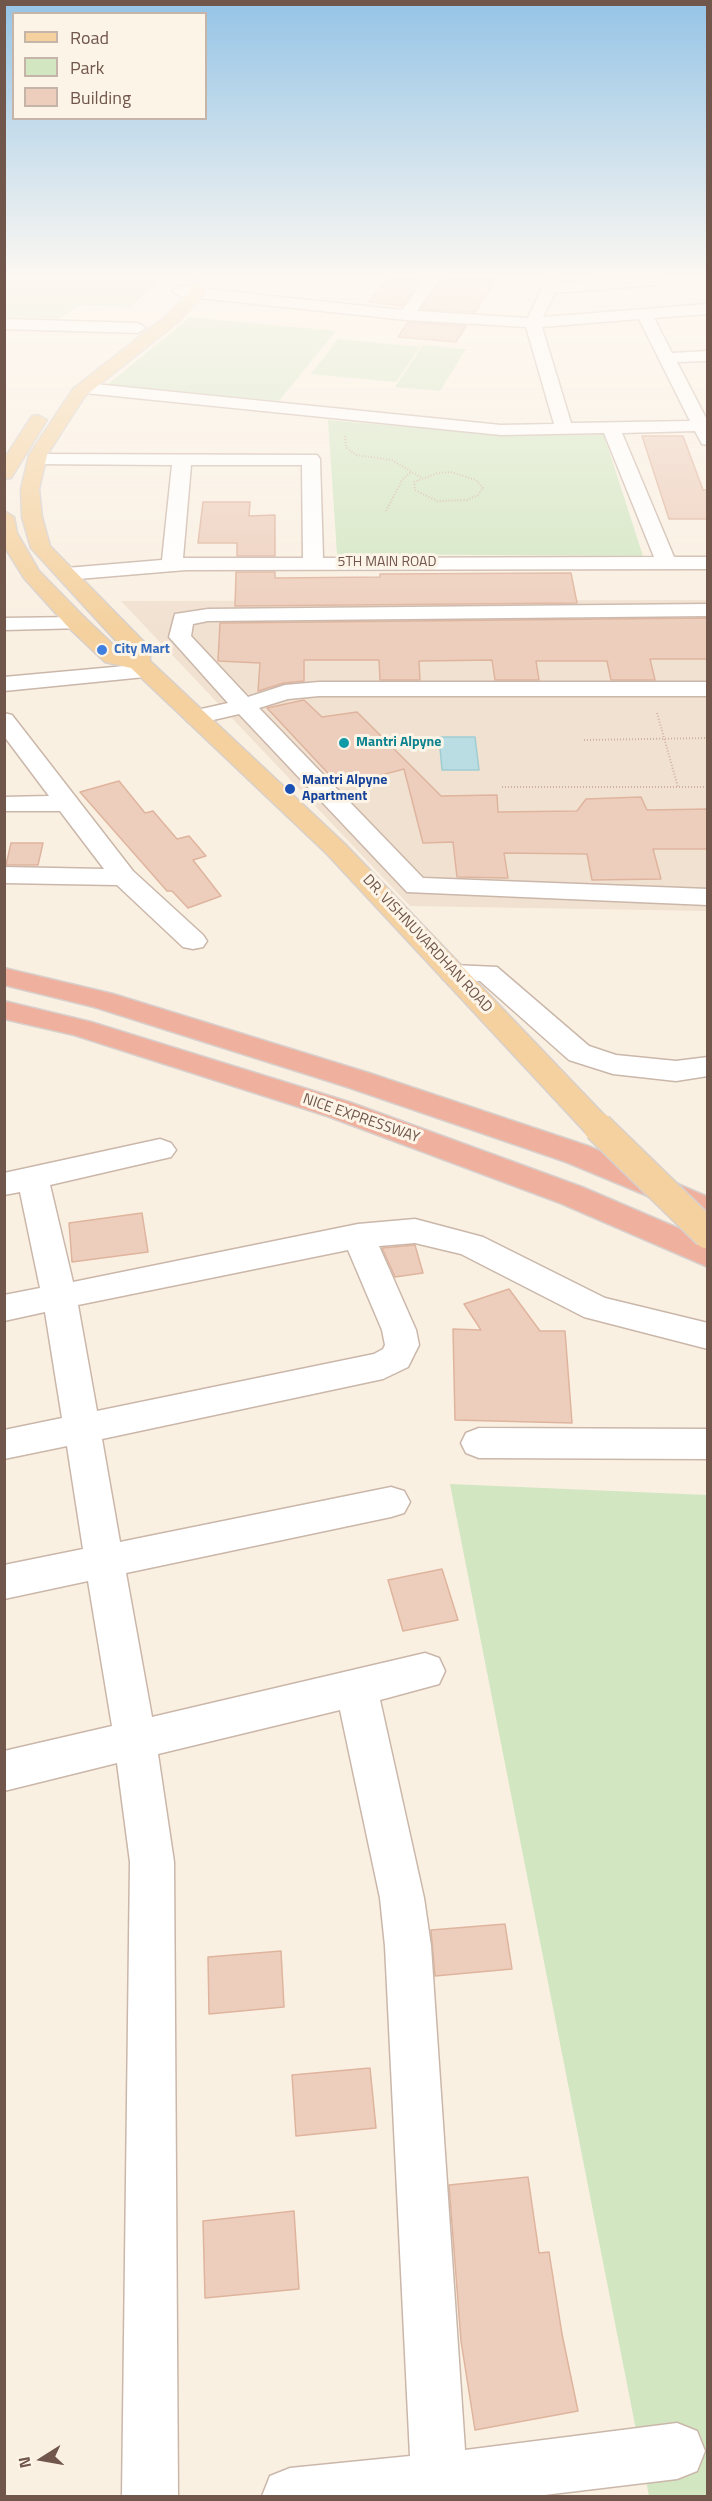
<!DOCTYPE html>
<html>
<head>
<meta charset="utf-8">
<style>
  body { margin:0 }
  #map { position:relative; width:712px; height:2501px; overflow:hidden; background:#faf0e2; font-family:"Titillium Web",sans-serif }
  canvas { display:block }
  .frame { position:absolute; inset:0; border:6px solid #70564b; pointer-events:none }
  .legend { position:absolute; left:12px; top:12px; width:195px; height:108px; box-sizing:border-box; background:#fdf4e8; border:2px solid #c5b5a9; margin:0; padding:8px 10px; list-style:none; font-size:18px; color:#70564b }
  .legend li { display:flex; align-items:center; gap:12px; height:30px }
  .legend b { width:30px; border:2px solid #c5b5a9 }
  .north { position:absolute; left:12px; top:2429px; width:60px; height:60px; -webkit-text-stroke:4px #fdf4e8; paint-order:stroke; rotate:259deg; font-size:16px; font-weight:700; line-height:24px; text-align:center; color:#70564b }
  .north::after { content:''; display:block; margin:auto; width:21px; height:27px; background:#70564b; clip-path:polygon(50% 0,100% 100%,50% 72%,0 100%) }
</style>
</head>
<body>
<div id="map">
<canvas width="712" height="2501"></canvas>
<div class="frame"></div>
<ul class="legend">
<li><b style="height:8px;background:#f4d19f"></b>Road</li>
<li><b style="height:16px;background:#d2e6c2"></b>Park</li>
<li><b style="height:16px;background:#edcebc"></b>Building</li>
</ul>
<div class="north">N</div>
</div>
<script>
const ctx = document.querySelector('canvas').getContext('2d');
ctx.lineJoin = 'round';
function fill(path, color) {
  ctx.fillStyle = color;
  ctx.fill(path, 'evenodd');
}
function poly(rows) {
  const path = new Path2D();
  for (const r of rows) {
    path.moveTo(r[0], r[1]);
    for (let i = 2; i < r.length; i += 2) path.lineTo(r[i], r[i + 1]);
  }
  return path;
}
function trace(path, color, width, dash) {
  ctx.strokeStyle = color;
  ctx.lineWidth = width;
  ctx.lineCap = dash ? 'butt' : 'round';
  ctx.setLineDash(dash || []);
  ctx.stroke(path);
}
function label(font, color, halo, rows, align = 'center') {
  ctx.font = font + ' "Titillium Web",sans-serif';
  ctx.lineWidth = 6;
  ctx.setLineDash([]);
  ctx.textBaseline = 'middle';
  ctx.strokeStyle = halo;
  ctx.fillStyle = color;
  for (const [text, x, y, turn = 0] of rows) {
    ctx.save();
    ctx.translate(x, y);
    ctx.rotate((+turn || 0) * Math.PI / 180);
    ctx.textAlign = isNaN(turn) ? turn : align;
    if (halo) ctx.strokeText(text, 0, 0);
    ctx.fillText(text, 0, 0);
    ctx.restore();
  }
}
fill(poly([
  [707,600,707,911,410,906,121,601]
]), '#f1e1d1');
fill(poly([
  [5,280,153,280,157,282,130,308,80,305,59,319,5,317],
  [190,317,336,331,279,401,107,385],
  [338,339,420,347,396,382,311,374],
  [423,345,466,349,440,391,395,387],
  [328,420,507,435,604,435,643,556,337,554],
  [450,1484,707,1495,707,2496,649,2496]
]), '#d2e6c2');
const water = poly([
  [439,737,475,737,479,770,442,770,439,737]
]);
fill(water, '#b9dde2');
trace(water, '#a0cdd3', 1.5);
const building = poly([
  [386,280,421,280,402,306,369,302,386,280],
  [441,280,496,280,475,312,421,309,441,280],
  [408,322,466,326,456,342,398,337,408,322],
  [642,436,683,436,703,490,708,490,708,519,669,519,642,436],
  [203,502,250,502,249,516,275,515,275,556,237,556,237,543,198,543,203,502],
  [236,572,275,572,275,578,380,577,380,574,571,573,577,603,235,606,236,572],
  [708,618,708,659,650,659,655,680,611,680,607,661,536,661,539,680,495,680,492,660,419,661,420,680,380,680,379,660,304,660,304,681,284,683,258,691,260,663,218,661,220,623,708,618],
  [304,700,322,717,357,712,441,796,497,795,498,812,577,811,586,799,641,797,647,810,708,809,708,849,653,849,661,879,592,880,587,854,504,853,508,878,457,877,453,842,423,843,404,769,340,786,267,708,304,700],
  [119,781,145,813,153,811,177,839,189,836,206,856,193,860,221,896,188,908,172,891,167,891,80,792,119,781],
  [11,843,43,843,38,865,6,865,11,843],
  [142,1213,148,1252,72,1262,69,1223,142,1213],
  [415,1245,423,1273,395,1277,382,1248,415,1245],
  [509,1289,540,1331,565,1331,572,1423,455,1420,453,1329,481,1330,464,1304,509,1289],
  [442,1569,458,1620,403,1631,388,1580,442,1569],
  [505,1924,512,1969,435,1976,431,1930,505,1924],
  [281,1951,284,2007,209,2014,208,1957,281,1951],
  [370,2068,376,2128,296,2136,292,2075,370,2068],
  [528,2177,539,2253,549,2252,562,2334,578,2411,475,2430,461,2341,449,2185,528,2177],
  [294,2211,299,2289,205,2298,203,2221,294,2211]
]);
fill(building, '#edcebc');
trace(building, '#dfb49e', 1.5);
const minor = poly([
  [424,280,439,280,417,311,528,318,545,280,560,280,559,284,601,280,663,280,656,285,555,293,543,317,708,304,708,314,654,318,672,353,708,351,708,361,677,362,708,422,708,445,702,444,695,431,622,433,674,557,708,557,708,569,186,570,66,580,59,578,56,574,59,570,66,568,162,560,172,465,31,464,28,460,37,454,317,455,320,459,323,558,654,557,604,433,501,435,85,393,76,388,85,383,501,425,554,424,526,327,406,320,180,296,172,291,180,286,402,310,424,280],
  [639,319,690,421,571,423,542,327,639,319],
  [191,465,302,465,303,558,183,558,191,465],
  [4,319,138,323,146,328,138,333,4,329,4,319],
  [708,604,708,616,208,621,193,624,191,636,248,697,285,685,319,682,708,682,708,696,319,696,288,699,259,708,423,878,708,889,708,905,407,892,239,714,196,724,188,722,184,717,188,712,228,703,169,637,175,614,208,609,708,604],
  [77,617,85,618,88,623,85,628,4,630,4,618,77,617],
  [147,664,155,666,158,671,155,676,4,691,4,677,147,664],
  [4,713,12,715,133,871,203,935,207,941,203,947,193,949,183,947,117,885,4,883,4,867,104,869,60,811,4,811,4,797,49,796,4,736,4,713],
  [453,965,497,967,589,1046,616,1055,676,1061,708,1057,708,1076,676,1081,613,1074,569,1060,480,981,443,979,439,973,443,967,453,965],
  [160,1139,171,1143,176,1150,171,1157,50,1185,73,1282,358,1224,415,1219,483,1237,605,1298,708,1323,708,1349,584,1317,461,1254,415,1243,379,1246,416,1330,419,1345,408,1367,383,1379,102,1439,120,1542,391,1487,404,1491,410,1502,404,1513,391,1517,126,1573,152,1717,425,1653,439,1658,445,1671,439,1684,380,1700,424,1898,431,1946,465,2450,677,2423,697,2431,705,2451,697,2471,677,2479,536,2496,262,2496,270,2476,290,2468,410,2456,385,1946,380,1898,340,1710,158,1754,174,1862,178,2496,122,2496,130,1862,117,1763,4,1791,4,1751,112,1726,88,1581,4,1599,4,1565,83,1549,67,1446,4,1459,4,1430,62,1418,45,1312,4,1321,4,1295,40,1288,20,1192,4,1195,4,1173,160,1139],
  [348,1250,382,1330,385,1345,383,1349,374,1354,97,1411,78,1305,348,1250],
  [479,1428,708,1429,708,1459,479,1458,466,1453,461,1443,466,1433,479,1428]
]);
const major = poly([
  [189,280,204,280,206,293,203,296,178,322,85,396,47,455,39,489,42,517,50,546,147,645,150,650,150,661,345,844,609,1120,613,1127,609,1134,598,1137,587,1134,327,854,131,668,105,662,69,628,24,578,4,546,4,511,14,517,17,533,39,571,85,618,121,652,128,654,31,548,22,517,21,489,29,455,73,389,166,316,190,292,189,280],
  [38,415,47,420,11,478,4,479,4,459,32,416,38,415]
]);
const highway = poly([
  [4,968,113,994,369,1073,588,1146,708,1197,708,1221,566,1162,347,1087,94,1007,4,985,4,968],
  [4,1001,91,1022,349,1102,582,1187,708,1241,708,1267,560,1203,327,1116,74,1035,4,1019,4,1001]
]);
trace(minor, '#cab7aa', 3);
trace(major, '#d7d0cd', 3);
trace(highway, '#d7d0cd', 3);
trace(poly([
  [345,436,346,447,356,455,392,460,422,478],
  [451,472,476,480,483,488,478,495,467,500,437,501,415,490,414,482,438,473,451,472],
  [386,511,402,480,411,472],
  [657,713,678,787],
  [584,740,708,738],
  [502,787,708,787]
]), '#d2b1a0', 2, [1, 2]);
fill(minor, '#fff');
fill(major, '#f4d19f');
fill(highway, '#f0b09e');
const majorBridge = poly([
  [598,1127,708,1234]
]);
trace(majorBridge, '#d7d0cd', 32, []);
trace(majorBridge, '#f4d19f', 29);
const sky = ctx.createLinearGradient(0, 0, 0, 630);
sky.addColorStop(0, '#95c4e6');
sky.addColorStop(0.44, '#fdf8f2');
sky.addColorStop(1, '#fdf8f200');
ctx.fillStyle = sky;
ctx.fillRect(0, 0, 712, 630);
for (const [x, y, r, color] of [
  [102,650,6,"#3f7fe0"],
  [344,743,6,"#0f9aa8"],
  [290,789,6,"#1a4fb4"]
]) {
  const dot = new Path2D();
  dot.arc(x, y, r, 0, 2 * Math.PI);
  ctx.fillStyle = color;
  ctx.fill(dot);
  trace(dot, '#fdf4e8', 2);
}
label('14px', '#70564b', '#fdf4e8', [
  ["5TH MAIN ROAD",387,563]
]);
label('bold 14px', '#366cbe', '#fdf4e8', [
  ["City Mart",114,650]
], 'left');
label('bold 14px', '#0d838f', '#fdf4e8', [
  ["Mantri Alpyne",356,743]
], 'left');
label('bold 14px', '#164399', '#fdf4e8', [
  ["Mantri Alpyne",302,781],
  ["Apartment",302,797]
], 'left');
label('15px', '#70564b', '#fdf4e8', [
  ["DR. VISHNUVARDHAN ROAD",427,944,47],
  ["NICE EXPRESSWAY",361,1119,19]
]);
</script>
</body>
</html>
